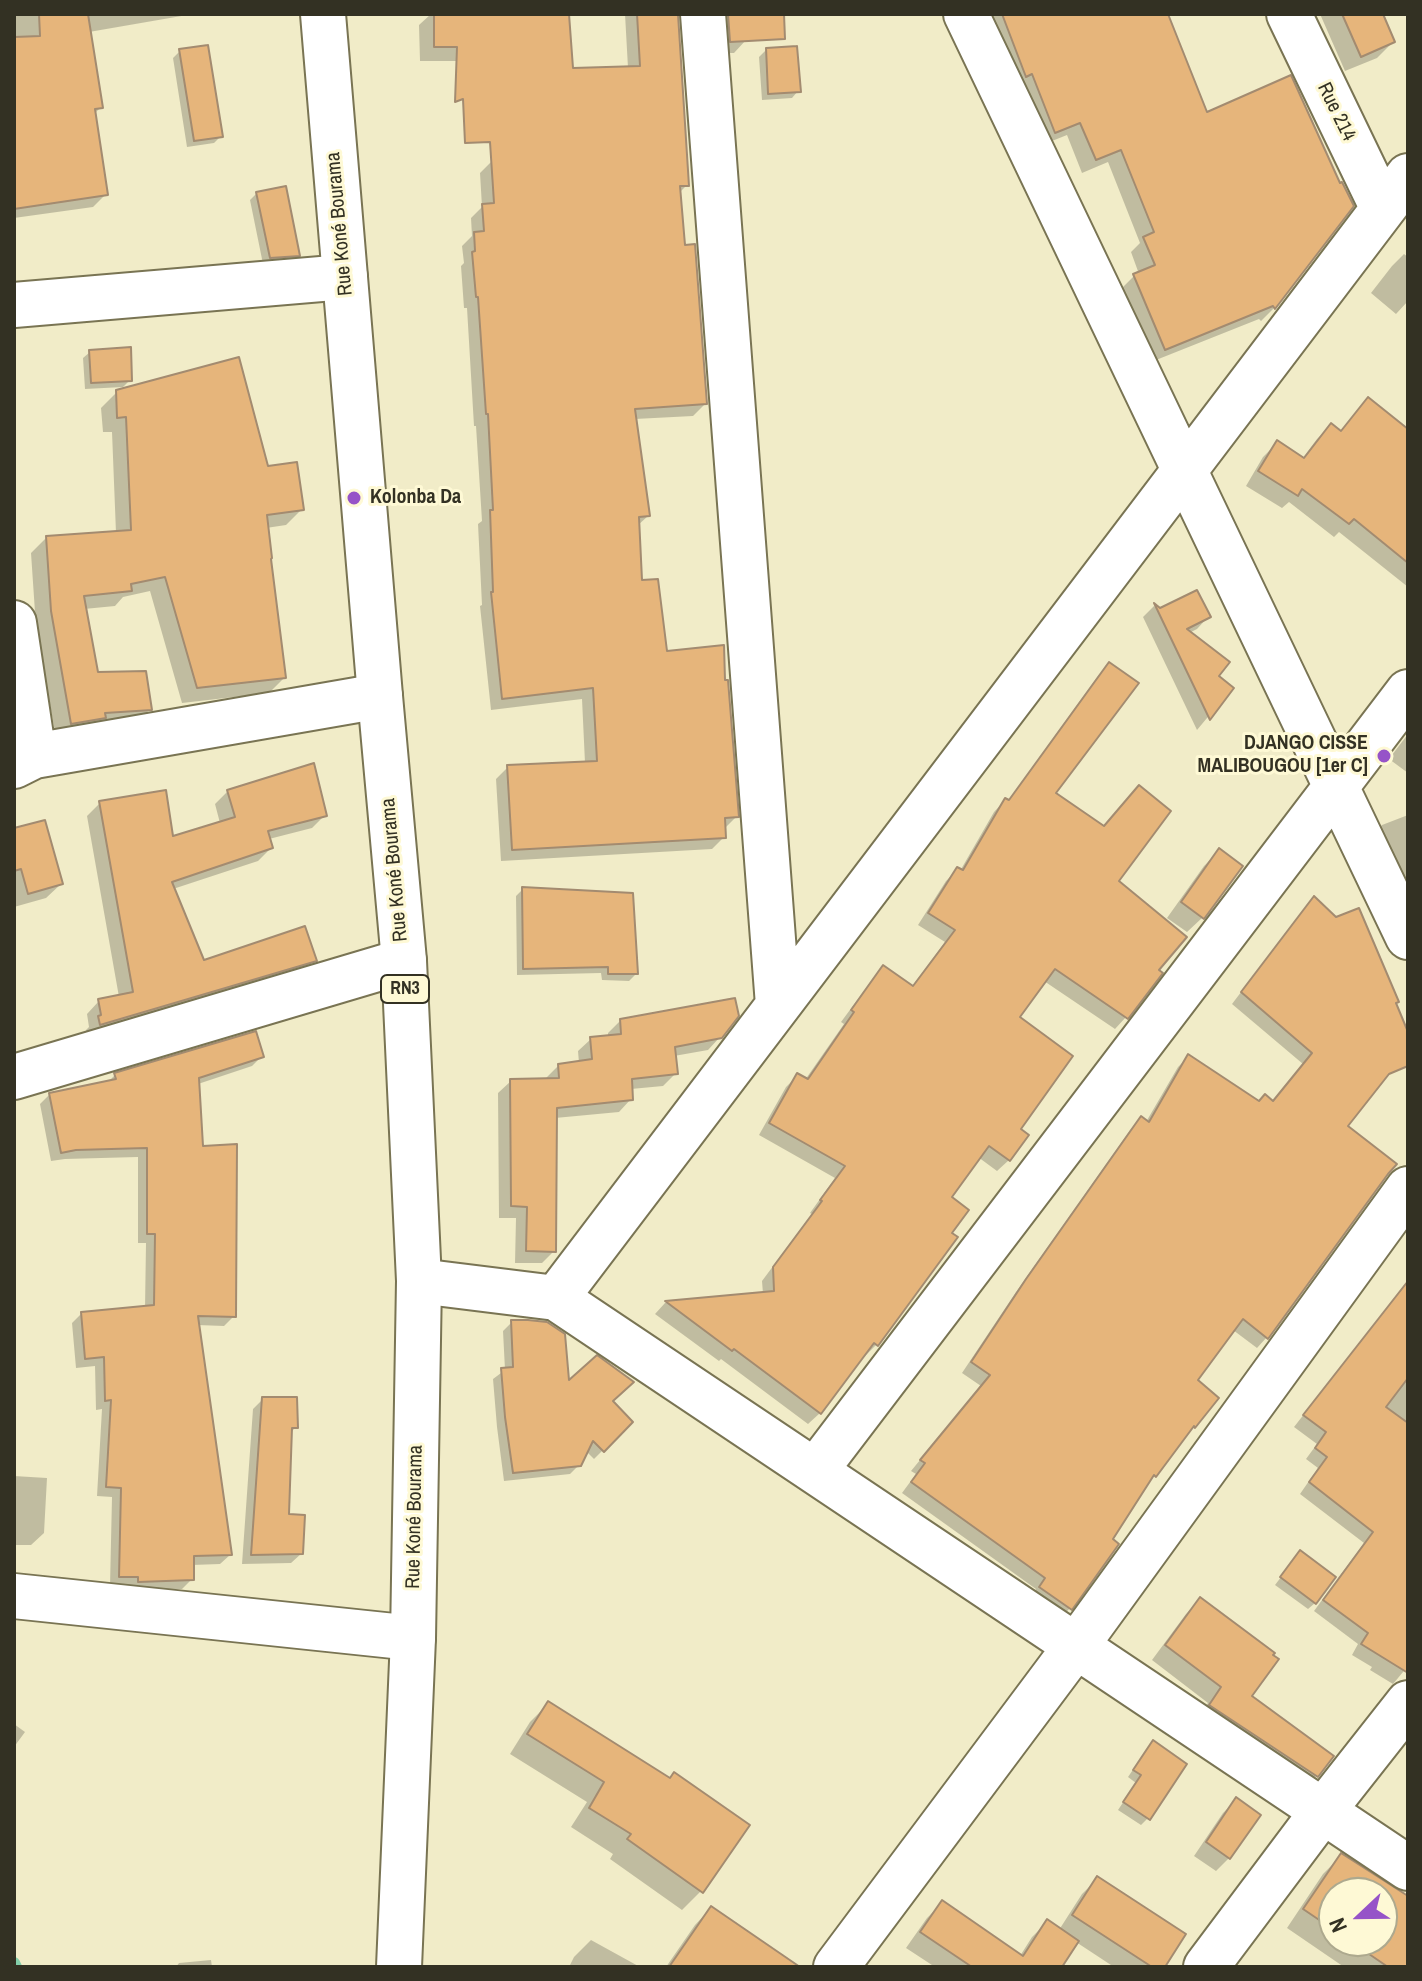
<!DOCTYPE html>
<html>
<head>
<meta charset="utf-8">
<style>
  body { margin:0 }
  #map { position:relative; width:1422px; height:1981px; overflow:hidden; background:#f1ecc8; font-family:"Archivo Narrow",sans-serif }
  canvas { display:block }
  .frame { position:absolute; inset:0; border:16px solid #333123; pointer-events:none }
  .north { position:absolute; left:1318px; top:1877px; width:80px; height:80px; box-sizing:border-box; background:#fef9d5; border:2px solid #ada98e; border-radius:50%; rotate:248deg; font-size:22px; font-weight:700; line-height:32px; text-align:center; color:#333123 }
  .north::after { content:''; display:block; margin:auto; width:28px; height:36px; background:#9653c8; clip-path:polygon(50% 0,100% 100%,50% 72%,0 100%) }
</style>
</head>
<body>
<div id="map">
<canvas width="1422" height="1981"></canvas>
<div class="frame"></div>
<div class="north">N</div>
</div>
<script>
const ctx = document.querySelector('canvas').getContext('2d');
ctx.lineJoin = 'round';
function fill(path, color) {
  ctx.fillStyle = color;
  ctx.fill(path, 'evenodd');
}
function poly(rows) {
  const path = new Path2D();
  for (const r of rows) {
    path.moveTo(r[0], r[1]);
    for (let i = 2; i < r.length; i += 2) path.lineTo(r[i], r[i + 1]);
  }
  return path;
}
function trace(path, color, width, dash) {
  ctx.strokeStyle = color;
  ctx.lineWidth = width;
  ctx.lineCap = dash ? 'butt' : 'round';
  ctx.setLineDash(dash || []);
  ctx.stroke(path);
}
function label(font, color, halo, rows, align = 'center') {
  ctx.font = font + ' "Archivo Narrow",sans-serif';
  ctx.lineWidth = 6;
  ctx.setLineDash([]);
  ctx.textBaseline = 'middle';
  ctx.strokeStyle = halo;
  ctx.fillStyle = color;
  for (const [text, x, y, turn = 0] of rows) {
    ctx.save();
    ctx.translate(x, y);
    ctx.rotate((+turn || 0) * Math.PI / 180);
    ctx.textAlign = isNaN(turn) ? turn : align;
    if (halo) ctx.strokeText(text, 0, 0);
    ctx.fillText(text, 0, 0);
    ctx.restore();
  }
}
fill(poly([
  [14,14,193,14,89,32,101,107,94,114,106,194,93,207,14,218],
  [431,14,475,14,461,61,420,61,419,25],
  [524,14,567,14,571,71,628,68,625,14,676,14,687,185,679,193,683,247,705,404,693,416,635,419,648,516,637,526,640,582,666,654,737,816,724,829,724,837,712,849,501,861,496,779,508,767,585,763,582,699,491,710,480,606,482,605,478,524,482,521,476,426,474,426,467,308,464,308,461,266,464,263,462,246,472,236,471,218,482,207,480,173,492,161],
  [713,14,745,14,746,40,734,53,719,53],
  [983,14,1165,14,1206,115,1339,186,1351,206,1274,308,1261,321,1259,319,1151,362,1121,289,1134,276,1139,274,1131,252,1140,243,1108,162,1082,173,1067,135,1042,145],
  [1320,14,1381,14,1393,42,1377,58,1345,71],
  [766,50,798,91,792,98,762,100,759,57],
  [180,51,221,136,214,143,187,147,173,58],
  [257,193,297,255,290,262,263,264,250,200],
  [1404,254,1408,257,1408,301,1396,314,1371,293,1392,266],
  [90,352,130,380,123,387,85,389,83,358],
  [117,392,266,468,301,510,286,525,266,528,284,678,269,693,182,703,150,591,123,597,115,606,84,609,96,674,150,709,135,725,56,738,36,627,31,553,46,538,116,533,112,432,103,432,101,408],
  [1368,400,1408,432,1408,587,1339,532,1334,537,1289,502,1282,508,1246,486,1263,457,1277,443,1302,459,1317,439,1331,425,1340,432],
  [1154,606,1160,610,1209,616,1197,629,1189,633,1216,677,1232,688,1197,730,1143,617],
  [1109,664,1053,794,1116,881,1156,970,1126,1017,1115,1029,1044,981,1018,1018,1018,1129,1009,1160,997,1171,978,1157,950,1198,876,1345,865,1356,863,1355,820,1413,808,1424,721,1359,719,1361,655,1314,665,1303,763,1294,762,1281,812,1214,810,1213,835,1178,759,1135,786,1087,797,1076,805,1080,844,1024,841,1022,872,980,883,968,911,988,945,942,918,925,946,881,958,869,960,871,994,812,1005,800,1008,801,1098,676],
  [1408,734,1408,773,1389,759],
  [228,791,325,815,312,828,269,839,271,848,258,861,173,889,203,962,314,960,302,973,88,1037,86,1030,89,1027,87,1014,99,1001,119,997,87,816,100,803,172,838,220,823,215,804],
  [1408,815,1408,894,1372,836,1382,825],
  [14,830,61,884,46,898,14,907],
  [1219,851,1240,866,1202,918,1187,932,1167,918,1204,866],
  [523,889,636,974,629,981,602,980,601,973,517,975,516,896],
  [1314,899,1394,1003,1408,1037,1408,1045,1345,1127,1267,1337,1257,1348,1233,1330,1195,1381,1216,1398,1146,1484,1070,1608,1060,1619,1030,1598,1036,1589,902,1493,916,1474,911,1471,981,1386,962,1373,1016,1292,1131,1129,1141,1119,1146,1122,1178,1067,1188,1057,1259,1103,1272,1103,1303,1064,1232,1004,1304,909],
  [621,1020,721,1036,708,1050,674,1056,676,1073,663,1086,631,1089,631,1099,619,1112,555,1118,554,1251,542,1263,515,1263,516,1218,499,1218,498,1093,511,1081,546,1081,546,1078,558,1066,579,1063,578,1051,591,1039,608,1037,608,1033],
  [262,1056,252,1066,198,1084,202,1148,234,1316,224,1326,197,1325,230,1555,220,1564,192,1565,192,1579,182,1589,129,1591,110,1586,112,1497,97,1496,102,1409,96,1410,95,1366,76,1368,72,1323,81,1314,145,1308,146,1243,138,1243,138,1157,65,1159,51,1161,40,1104,50,1094,107,1083,115,1075],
  [1408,1281,1408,1666,1393,1684,1370,1670,1372,1667,1352,1655,1358,1644,1314,1611,1364,1543,1300,1494,1318,1468,1306,1459,1317,1444,1294,1427],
  [512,1322,567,1384,631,1422,594,1459,586,1451,579,1465,570,1474,504,1481,497,1427,493,1379,505,1370,503,1331],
  [263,1399,296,1427,290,1433,287,1516,302,1553,291,1563,242,1564,253,1409],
  [14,1476,47,1478,44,1533,31,1545,14,1545],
  [1294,1560,1315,1603,1308,1609,1275,1585],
  [1200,1600,1250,1696,1331,1757,1316,1776,1302,1790,1196,1720,1208,1703,1152,1660,1186,1614],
  [549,1703,701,1891,682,1910,610,1859,613,1854,571,1827,587,1802,510,1754,530,1722],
  [14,1724,25,1732,14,1747],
  [1153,1743,1148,1818,1141,1825,1118,1810,1136,1783,1128,1777,1147,1749],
  [1236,1800,1229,1858,1216,1871,1194,1856,1223,1813],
  [1341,1856,1408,1899,1408,1967,1344,1967,1287,1928,1323,1874],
  [1334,1893,1382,1893,1382,1941,1334,1941],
  [1097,1879,1162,1967,1114,1967,1076,1942,1059,1967,935,1967,906,1948,927,1918,942,1903,1020,1956,1032,1937,1047,1922,1059,1930,1082,1894],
  [711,1908,796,1967,666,1967,695,1925],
  [591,1940,640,1967,569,1967,574,1957],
  [211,1960,212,1967,176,1967,179,1963]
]), '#0003');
trace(poly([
  [14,1963,16,1967]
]), '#83cfaa', 12);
const building = poly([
  [39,14,88,14,103,108,95,109,108,195,14,209,14,37,40,36,39,14],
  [434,14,569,14,573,68,640,66,637,14,678,14,689,186,680,186,685,245,695,244,707,404,635,409,650,516,639,517,642,580,658,579,667,651,724,645,725,680,728,680,739,817,725,818,726,838,512,850,507,765,597,761,593,688,502,699,491,592,493,592,490,510,493,510,488,414,486,414,478,297,476,297,472,252,475,251,474,232,484,231,482,204,494,203,490,142,465,143,463,99,455,102,457,47,434,47,434,14],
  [728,14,784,14,785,39,730,42,728,14],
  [1002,14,1168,14,1207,112,1291,75,1340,183,1342,182,1354,206,1275,309,1273,306,1165,350,1133,274,1155,265,1143,237,1154,232,1121,150,1096,160,1080,123,1055,133,1032,74,1026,77,1002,14],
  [1342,14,1383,14,1395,42,1361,57,1342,14],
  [208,45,223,137,194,141,179,49,208,45],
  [797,46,801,92,768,94,766,48,797,46],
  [286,186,300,256,270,258,256,192,286,186],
  [131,347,132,381,91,383,89,350,131,347],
  [239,357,268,466,297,462,304,510,267,515,272,558,271,559,286,678,197,688,165,577,131,584,132,591,84,596,98,672,146,671,152,710,105,713,106,718,71,724,51,611,46,536,131,530,126,417,117,418,116,390,239,357],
  [1368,397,1408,429,1408,563,1354,519,1349,524,1302,489,1298,496,1258,471,1277,440,1304,458,1331,423,1341,431,1368,397],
  [1197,590,1211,617,1187,629,1230,662,1219,676,1234,688,1210,720,1154,603,1160,608,1197,590],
  [1109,662,1139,683,1056,793,1104,826,1139,785,1171,811,1119,881,1187,937,1159,970,1163,973,1128,1019,1055,969,1020,1017,1073,1056,1021,1129,1029,1135,1010,1161,989,1146,952,1197,969,1210,952,1233,958,1237,878,1346,874,1343,821,1414,734,1349,732,1351,665,1301,774,1291,773,1267,822,1201,820,1200,845,1166,769,1123,797,1073,808,1079,854,1012,851,1010,883,965,913,986,955,930,928,913,957,867,963,870,1005,798,1009,800,1109,662],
  [314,763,327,816,268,831,273,848,172,882,204,960,305,926,317,961,100,1025,98,1016,101,1015,98,999,133,992,99,801,166,790,173,836,235,817,227,790,314,763],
  [45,820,63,884,28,894,21,869,14,871,14,828,45,820],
  [1219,848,1243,866,1204,919,1181,902,1219,848],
  [522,887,633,893,638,974,608,974,608,967,523,969,522,887],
  [1314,896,1336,917,1359,908,1399,1002,1396,1003,1408,1032,1408,1066,1389,1074,1348,1126,1397,1164,1388,1174,1268,1339,1243,1319,1198,1380,1219,1398,1195,1428,1194,1426,1156,1477,1154,1475,1113,1539,1119,1544,1072,1610,1039,1587,1045,1578,911,1482,925,1463,920,1460,990,1375,971,1362,1026,1279,1141,1116,1149,1122,1188,1054,1259,1101,1265,1094,1273,1101,1312,1053,1241,992,1314,896],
  [735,998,739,1016,722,1038,675,1047,678,1074,632,1079,633,1100,557,1108,556,1252,526,1251,527,1207,511,1206,510,1079,559,1078,558,1064,592,1059,590,1037,621,1034,620,1019,735,998],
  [256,1031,264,1057,199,1078,203,1146,237,1144,236,1317,198,1316,232,1555,194,1556,194,1580,138,1582,138,1577,119,1577,121,1488,106,1487,111,1400,105,1401,104,1357,85,1359,81,1312,154,1305,155,1234,147,1234,147,1148,76,1150,61,1153,49,1093,116,1079,114,1073,256,1031],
  [1408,1281,1408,1378,1386,1407,1408,1423,1408,1673,1361,1644,1368,1633,1323,1600,1373,1532,1309,1482,1327,1457,1315,1448,1326,1432,1303,1415,1408,1281],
  [511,1320,528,1320,547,1322,565,1334,569,1380,597,1355,634,1382,613,1401,633,1422,604,1452,593,1441,581,1466,513,1473,505,1417,501,1368,513,1367,511,1320],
  [262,1397,297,1397,298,1428,292,1428,289,1514,305,1515,303,1554,251,1555,262,1397],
  [1300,1550,1336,1577,1316,1604,1280,1577,1300,1550],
  [1200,1597,1275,1653,1273,1655,1279,1659,1252,1696,1334,1756,1318,1777,1209,1705,1221,1687,1165,1645,1200,1597],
  [548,1701,670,1778,674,1772,750,1825,703,1893,627,1839,631,1834,589,1808,604,1782,527,1734,548,1701],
  [1153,1740,1187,1764,1150,1820,1123,1802,1141,1775,1133,1770,1153,1740],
  [1236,1797,1261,1815,1230,1859,1206,1842,1236,1797],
  [1341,1853,1408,1896,1408,1967,1388,1967,1350,1941,1382,1941,1382,1893,1334,1893,1334,1930,1303,1909,1341,1853],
  [1097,1876,1186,1934,1165,1967,1152,1967,1072,1915,1097,1876],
  [942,1900,1023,1956,1047,1919,1079,1941,1062,1967,972,1967,920,1932,942,1900],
  [711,1906,800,1967,669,1967,711,1906]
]);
fill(building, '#e6b57b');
trace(building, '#a38b70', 2);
const minor = poly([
  [703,14,778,1005],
  [966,14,1408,937],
  [1289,14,1383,209],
  [14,305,345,277],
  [14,623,34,756],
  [14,766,34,756,380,696],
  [14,1077,404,961],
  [419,1281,556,1298,1408,1868],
  [556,1298,1408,176],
  [815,1471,1408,692],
  [14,1596,413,1638],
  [836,1967,1076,1646,1408,1189],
  [1206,1967,1323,1811,1408,1703]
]);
const highway = poly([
  [323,14,380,696,404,961,419,1281,413,1638,399,1967]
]);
trace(minor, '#797453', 48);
trace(highway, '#797453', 48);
trace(minor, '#fff', 44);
trace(highway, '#fff', 44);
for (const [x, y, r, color] of [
  [354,498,8,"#9653c8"],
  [1384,756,8,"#9653c8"]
]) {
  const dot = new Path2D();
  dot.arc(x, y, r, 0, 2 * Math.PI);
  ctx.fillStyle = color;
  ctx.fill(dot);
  trace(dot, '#fef9d5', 3);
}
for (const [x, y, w] of [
  [405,989,48]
]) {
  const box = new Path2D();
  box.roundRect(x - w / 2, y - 14, w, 28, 6);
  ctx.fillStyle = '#fef9d5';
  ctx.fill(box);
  trace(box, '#333123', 2);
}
label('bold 18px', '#333123', null, [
  ["RN3",405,989]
]);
label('20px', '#333123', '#fef9d5', [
  ["Rue 214",1336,112,64],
  ["Rue Koné Bourama",340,224,-95],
  ["Rue Koné Bourama",395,870,-95],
  ["Rue Koné Bourama",415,1517,-89]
]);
label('bold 20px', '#333123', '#fef9d5', [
  ["Kolonba Da",370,498],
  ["DJANGO CISSE",1368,744,"right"],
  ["MALIBOUGOU [1er C]",1368,767,"right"]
], 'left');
</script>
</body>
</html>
